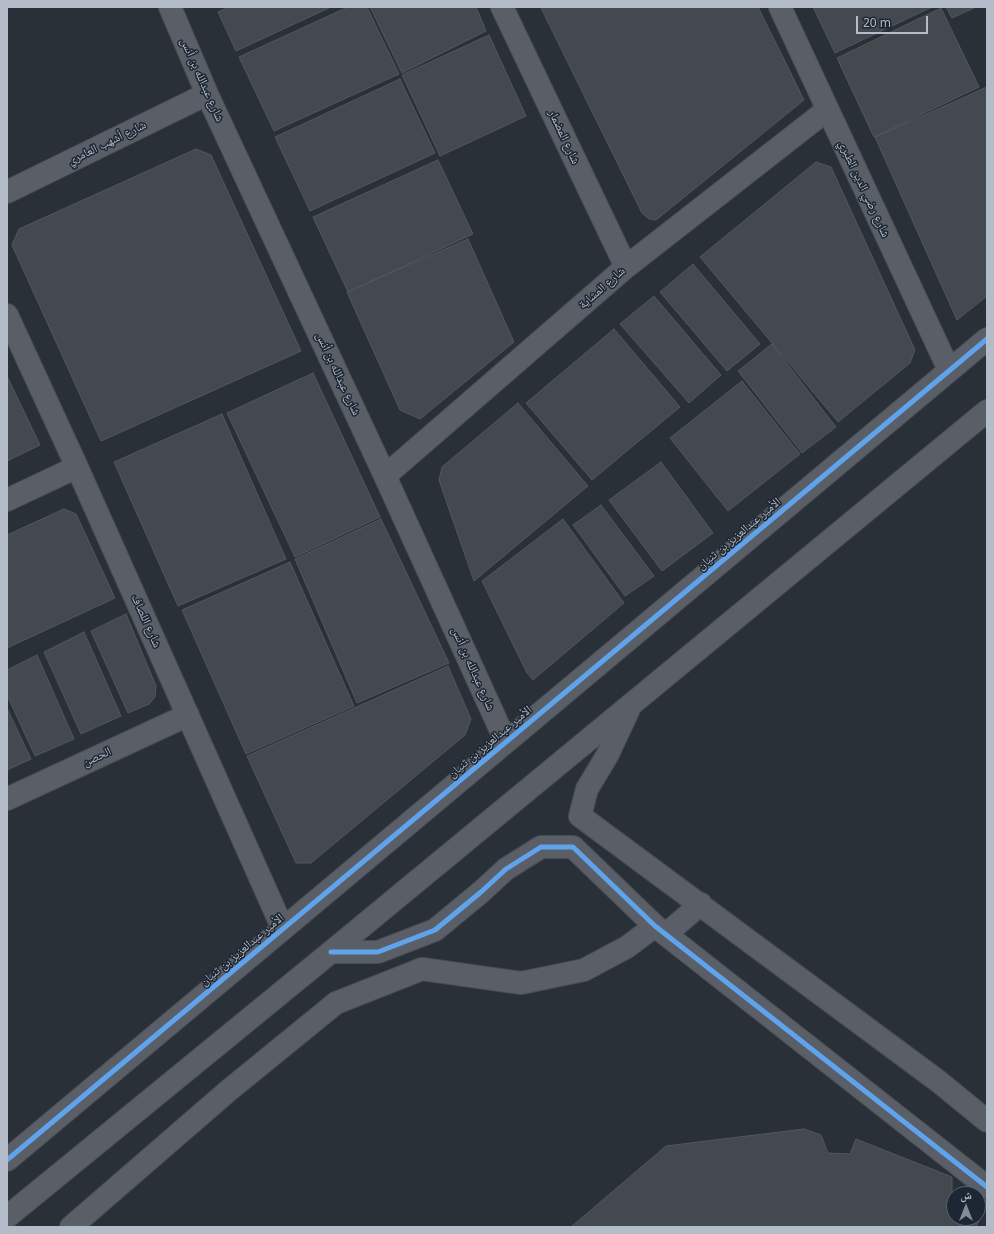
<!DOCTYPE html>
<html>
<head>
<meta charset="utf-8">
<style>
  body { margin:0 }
  #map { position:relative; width:994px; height:1234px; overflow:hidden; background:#2a3038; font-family:"Noto Sans","Noto Naskh Arabic",sans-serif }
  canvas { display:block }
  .frame { position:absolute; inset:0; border:8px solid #b4bcc9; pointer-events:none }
  .north { position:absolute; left:946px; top:1186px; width:40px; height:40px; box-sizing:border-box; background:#1d2633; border:1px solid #59626f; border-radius:50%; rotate:0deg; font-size:11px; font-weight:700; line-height:16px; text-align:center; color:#b4bcc9 }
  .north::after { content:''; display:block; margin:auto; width:14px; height:18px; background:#848b96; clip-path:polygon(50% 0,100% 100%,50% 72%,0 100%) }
  .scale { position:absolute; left:856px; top:16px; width:72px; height:18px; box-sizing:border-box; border:2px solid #b4bcc9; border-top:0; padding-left:5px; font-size:12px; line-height:14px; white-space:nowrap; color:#b4bcc9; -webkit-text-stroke:3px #1d2633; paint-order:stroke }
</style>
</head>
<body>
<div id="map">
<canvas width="994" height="1234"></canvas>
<div class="frame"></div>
<div class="north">ش</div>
<div class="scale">20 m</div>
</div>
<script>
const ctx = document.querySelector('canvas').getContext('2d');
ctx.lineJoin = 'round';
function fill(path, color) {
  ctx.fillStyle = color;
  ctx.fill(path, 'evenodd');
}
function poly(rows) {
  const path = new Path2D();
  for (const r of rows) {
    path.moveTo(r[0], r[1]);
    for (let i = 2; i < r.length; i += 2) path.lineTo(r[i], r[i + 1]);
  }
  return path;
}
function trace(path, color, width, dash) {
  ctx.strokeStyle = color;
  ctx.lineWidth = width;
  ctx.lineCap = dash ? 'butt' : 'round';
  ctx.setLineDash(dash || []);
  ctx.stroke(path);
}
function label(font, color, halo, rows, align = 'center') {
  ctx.font = font + ' "Noto Sans","Noto Naskh Arabic",sans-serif';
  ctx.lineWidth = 3;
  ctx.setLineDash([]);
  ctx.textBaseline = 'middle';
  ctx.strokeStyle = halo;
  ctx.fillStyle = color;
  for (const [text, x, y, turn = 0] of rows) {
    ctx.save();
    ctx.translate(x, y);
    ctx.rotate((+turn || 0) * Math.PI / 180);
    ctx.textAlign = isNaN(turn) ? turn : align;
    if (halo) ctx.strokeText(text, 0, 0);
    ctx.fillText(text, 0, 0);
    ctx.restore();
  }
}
const building = poly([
  [229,7,331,7,236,51,218,12,229,7],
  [348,7,367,7,399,74,274,131,239,57,348,7],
  [370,7,476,7,486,31,402,73,370,7],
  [542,7,758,7,804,100,656,220,649,219,642,213,541,8,542,7],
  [813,7,932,7,835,53,813,7],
  [946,7,976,7,952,18,946,7],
  [941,8,979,87,874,137,837,58,941,8],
  [489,35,526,116,440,156,402,75,489,35],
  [400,79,435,153,310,211,275,137,400,79],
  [987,87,987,296,957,320,875,137,987,87],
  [196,149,211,155,301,351,101,441,12,245,19,229,196,149],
  [438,160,473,234,348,292,313,217,438,160],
  [816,162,831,167,915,350,910,363,838,422,700,257,816,162],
  [468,239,514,342,420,419,400,410,347,292,468,239],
  [693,264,760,344,727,371,660,292,693,264],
  [654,296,721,375,689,403,620,324,654,296],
  [614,329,680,407,592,480,526,403,614,329],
  [772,344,836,427,802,453,738,371,772,344],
  [313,373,380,517,295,557,227,413,313,373],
  [7,376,40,445,7,461,7,376],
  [742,381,800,454,728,511,670,438,742,381],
  [518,403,588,486,474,581,439,480,442,467,518,403],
  [222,414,286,559,178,606,114,462,222,414],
  [661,462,713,533,662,571,609,500,661,462],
  [601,505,654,576,625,596,573,525,601,505],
  [64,509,76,514,115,598,7,648,7,535,64,509],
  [381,519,449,663,357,703,295,559,381,519],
  [563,519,624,603,533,680,527,673,482,581,563,519],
  [290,562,354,706,246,754,182,610,290,562],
  [126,614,156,686,155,697,149,704,128,713,91,631,126,614],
  [84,632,121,716,81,734,44,652,84,632],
  [37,655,74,739,35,756,7,695,7,670,37,655],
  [448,666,471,719,465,735,311,863,296,863,247,756,448,666],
  [7,708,31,759,7,770,7,708],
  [804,1129,821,1135,828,1153,850,1154,856,1139,952,1177,952,1196,954,1196,954,1218,978,1218,978,1194,959,1194,973,1190,987,1196,987,1203,976,1227,571,1227,666,1146,804,1129]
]);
fill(building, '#444950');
trace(building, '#52575f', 1);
const minor = poly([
  [170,7,207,94,385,476,506,742],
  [502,7,626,267],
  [780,7,949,370],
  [7,192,207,94],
  [7,315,77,467,283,929],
  [385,476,626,267,827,110],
  [7,500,77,467],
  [629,709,608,754,587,789,580,816,938,1081,987,1121],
  [7,799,188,715],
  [666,934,701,904],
  [331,952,378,952,435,930,481,892,506,869,541,847,573,847,655,926,987,1187],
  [7,1160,987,339],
  [7,1217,331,952,987,411],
  [71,1227,228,1091,336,1003,422,969,521,983,584,970,627,947,655,926]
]);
trace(minor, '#484c53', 24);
trace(minor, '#5a5e66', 22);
trace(poly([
  [331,952,378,952,435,930,481,892,506,869,541,847,573,847,655,926,987,1187],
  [7,1160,987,339]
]), '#60a3ed', 5);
label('12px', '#b4bcc9', '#1d2633', [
  ["شارع عبدالله بن أنس",202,80,66],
  ["شارع المضمار",564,137,65],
  ["شارع أشهب العامري",107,143,-26],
  ["شارع رضي الدين الطبري",864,189,65],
  ["شارع المشاية",602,288,-41],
  ["شارع عبدالله بن أنس",338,374,65],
  ["الأمير عبدالعزيز بن ثنيان",739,534,-40],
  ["شارع اللصاف",146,621,66],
  ["شارع عبدالله بن أنس",473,669,66],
  ["الأمير عبدالعزيز بن ثنيان",490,742,-40],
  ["الحصن",97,757,-25],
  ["الأمير عبدالعزيز بن ثنيان",242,950,-40]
]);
</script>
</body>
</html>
